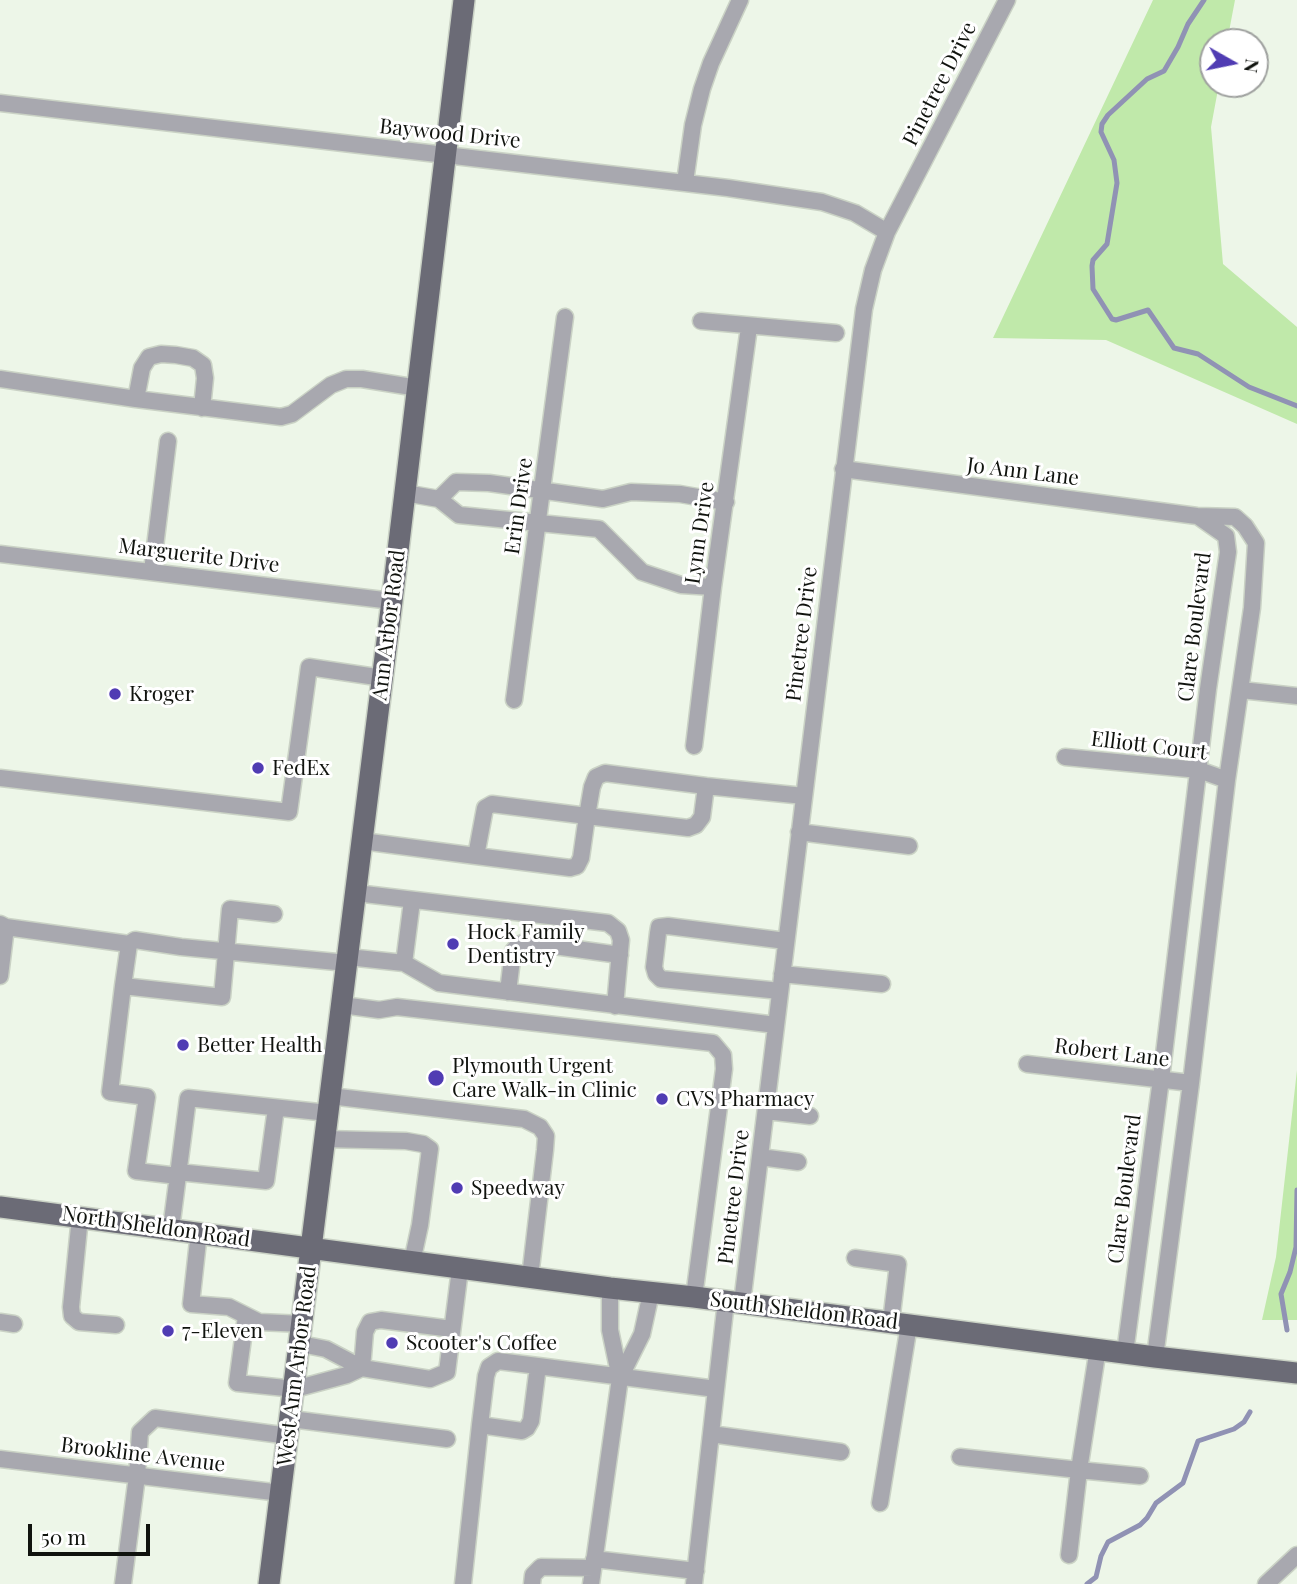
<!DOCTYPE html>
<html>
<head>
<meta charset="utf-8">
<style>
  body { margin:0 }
  #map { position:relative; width:1297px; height:1584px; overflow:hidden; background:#edf6e8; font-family:"Playfair Display",serif }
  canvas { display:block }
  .north { position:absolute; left:1199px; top:28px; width:70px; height:70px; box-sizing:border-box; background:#fff; border:2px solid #9fa19f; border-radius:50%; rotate:99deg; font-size:19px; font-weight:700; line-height:28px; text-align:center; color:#10130e }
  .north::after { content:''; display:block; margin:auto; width:24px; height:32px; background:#503cb3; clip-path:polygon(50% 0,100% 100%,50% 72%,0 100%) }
  .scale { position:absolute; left:28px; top:1524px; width:122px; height:32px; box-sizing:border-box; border:4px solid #10130e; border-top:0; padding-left:9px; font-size:21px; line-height:24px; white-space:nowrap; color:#10130e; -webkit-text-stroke:5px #fff; paint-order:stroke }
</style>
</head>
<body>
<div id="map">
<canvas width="1297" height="1584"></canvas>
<div class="north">N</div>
<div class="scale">50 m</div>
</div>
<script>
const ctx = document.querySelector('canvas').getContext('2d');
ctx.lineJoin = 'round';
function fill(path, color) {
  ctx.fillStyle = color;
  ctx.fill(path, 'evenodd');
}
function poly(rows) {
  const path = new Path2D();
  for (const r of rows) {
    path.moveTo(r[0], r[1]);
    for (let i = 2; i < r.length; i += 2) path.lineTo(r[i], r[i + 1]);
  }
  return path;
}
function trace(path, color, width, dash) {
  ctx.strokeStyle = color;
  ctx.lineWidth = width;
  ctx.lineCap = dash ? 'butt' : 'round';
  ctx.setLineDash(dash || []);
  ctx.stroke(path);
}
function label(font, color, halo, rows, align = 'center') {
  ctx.font = font + ' "Playfair Display",serif';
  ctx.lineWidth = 6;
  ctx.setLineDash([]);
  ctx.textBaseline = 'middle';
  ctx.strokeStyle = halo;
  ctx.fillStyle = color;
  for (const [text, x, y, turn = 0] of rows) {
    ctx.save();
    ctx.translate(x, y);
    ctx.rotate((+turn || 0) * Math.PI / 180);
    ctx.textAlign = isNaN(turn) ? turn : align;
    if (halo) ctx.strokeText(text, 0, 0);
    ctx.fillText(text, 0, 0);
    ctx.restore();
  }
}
fill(poly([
  [1153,0,1235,0,1227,42,1213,42,1213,84,1219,84,1211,127,1223,264,1297,327,1297,424,1106,340,993,338],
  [1297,1070,1297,1320,1262,1320,1276,1257]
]), '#c0e9aa');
trace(poly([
  [1204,0,1188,24,1178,47,1164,71,1147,79,1108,115,1102,124,1101,132,1114,160,1117,183,1107,244,1093,260,1092,266,1093,289,1112,319,1116,320,1148,310,1174,348,1198,354,1249,387,1297,406],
  [1287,1330,1281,1294,1290,1272,1296,1247,1297,1190],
  [1087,1584,1096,1577,1101,1556,1108,1542,1140,1525,1147,1518,1156,1503,1183,1483,1198,1441,1234,1429,1244,1422,1250,1412]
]), '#9092b4', 5);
const minor = poly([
  [0,103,728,188,822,202,855,213,887,232],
  [685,182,693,125,702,89,711,63,740,0],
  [701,321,836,333],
  [0,379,136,399,281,417,292,414,331,385,346,379,362,379,418,388],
  [136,399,142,368,149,357,161,354,176,355,193,358,203,365,205,378,202,408],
  [843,469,1197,516,1235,517,1245,526,1256,543,1252,608,1227,780,1191,1083,1155,1357],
  [405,493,439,499,459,515,599,529,642,572,681,585,713,587],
  [439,499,456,482,489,483,603,499,631,492,680,494,726,502],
  [0,554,392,601],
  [152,571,168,441],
  [1241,690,1297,696],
  [514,700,565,317],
  [694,746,713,587,749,327],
  [1065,757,1199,770,1227,780],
  [0,778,289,812,309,667,383,678],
  [706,786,804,796],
  [799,832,909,846],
  [362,841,476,856,570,868,577,866,581,858,587,816,688,828,696,825,702,817,706,786,605,773,596,777,592,787,587,816,492,804,485,808,476,856],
  [356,893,608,923,618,931,621,940,615,1006],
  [0,924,6,927,129,944,135,940,181,947,347,963],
  [348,957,404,963,439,983,776,1025],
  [404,963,412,901],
  [782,974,882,984],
  [0,976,6,927],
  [123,986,129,944],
  [780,991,661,979,656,974,654,967,658,933,659,927,668,926,786,941],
  [508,992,513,951,518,945,525,942,620,955],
  [342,1005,379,1010,397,1007,713,1043,723,1055,724,1069,694,1297],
  [1027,1064,1191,1083],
  [330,1096,524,1119,540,1127,546,1136,545,1150,530,1277],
  [766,1111,810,1116],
  [325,1139,406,1141,423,1144,430,1149,420,1225,412,1262],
  [760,1157,798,1162],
  [178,1172,266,1181,276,1108],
  [178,1176,136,1171,147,1097,110,1092,123,986,222,997,230,909,274,914],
  [80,1217,71,1307,72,1316,79,1322,116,1325],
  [171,1229,188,1098,328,1113],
  [199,1232,191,1304,229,1307,259,1322,303,1324],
  [855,1258,898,1264,891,1322],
  [610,1288,610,1330,620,1378],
  [742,1303,864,309,873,270,887,232,1007,0],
  [246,1316,237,1383,295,1389,347,1375,362,1368,430,1379,447,1372,460,1269],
  [0,1322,14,1324],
  [301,1344,326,1349,362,1368,365,1332,370,1322,381,1320,452,1329],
  [1125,1353,1161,1079,1208,689,1228,552,1226,536,1199,517],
  [291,1419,447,1439],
  [480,1425,486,1376,489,1367,498,1361,538,1366],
  [711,1434,841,1452],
  [960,1457,1079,1470,1098,1348],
  [0,1459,281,1493],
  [880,1503,909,1325],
  [1069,1555,1079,1470,1140,1476],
  [594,1559,696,1571],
  [123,1584,137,1476,140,1432,155,1418,289,1436],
  [463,1584,480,1425,522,1431,527,1428,531,1421,538,1366,716,1389],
  [532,1584,533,1575,541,1567,593,1568],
  [591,1584,620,1378,642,1334,651,1293],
  [694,1584,726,1301],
  [1266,1584,1297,1555]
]);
const major = poly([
  [0,1207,610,1288,694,1297,1155,1357,1297,1373],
  [269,1584,392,601,464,0]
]);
trace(minor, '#cad2c5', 19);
trace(major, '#cad2c5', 24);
trace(minor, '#a8a8af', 16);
trace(major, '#6b6b76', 21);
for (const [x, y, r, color] of [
  [115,694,7,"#503cb3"],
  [258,768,7,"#503cb3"],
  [453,944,7,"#503cb3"],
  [183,1045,7,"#503cb3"],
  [436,1078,9,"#503cb3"],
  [662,1099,7,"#503cb3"],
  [457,1188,7,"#503cb3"],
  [168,1331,7,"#503cb3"],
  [392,1343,7,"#503cb3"]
]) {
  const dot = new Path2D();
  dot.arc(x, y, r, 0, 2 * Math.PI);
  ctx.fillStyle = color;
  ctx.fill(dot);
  trace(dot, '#fff', 2.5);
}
label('21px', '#10130e', '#fff', [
  ["Pinetree Drive",940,84,-63],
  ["Baywood Drive",450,134,6],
  ["Jo Ann Lane",1023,472,7],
  ["Erin Drive",519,506,-82],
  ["Lynn Drive",700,533,-82],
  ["Marguerite Drive",199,556,7],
  ["Ann Arbor Road",389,625,-83],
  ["Clare Boulevard",1195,627,-83],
  ["Pinetree Drive",802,634,-83],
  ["Elliott Court",1149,746,7],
  ["Robert Lane",1112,1053,7],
  ["Clare Boulevard",1125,1189,-83],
  ["Pinetree Drive",734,1197,-83],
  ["North Sheldon Road",156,1227,8],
  ["South Sheldon Road",804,1311,7],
  ["West Ann Arbor Road",297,1366,-83],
  ["Brookline Avenue",143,1455,7]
]);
label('21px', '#10130e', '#fff', [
  ["Kroger",129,694],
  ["FedEx",272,768],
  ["Hock Family",467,932],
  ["Dentistry",467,956],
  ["Better Health",197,1045],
  ["Plymouth Urgent",452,1066],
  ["Care Walk-in Clinic",452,1090],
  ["CVS Pharmacy",676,1099],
  ["Speedway",471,1188],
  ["7-Eleven",182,1331],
  ["Scooter's Coffee",406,1343]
], 'left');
</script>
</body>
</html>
